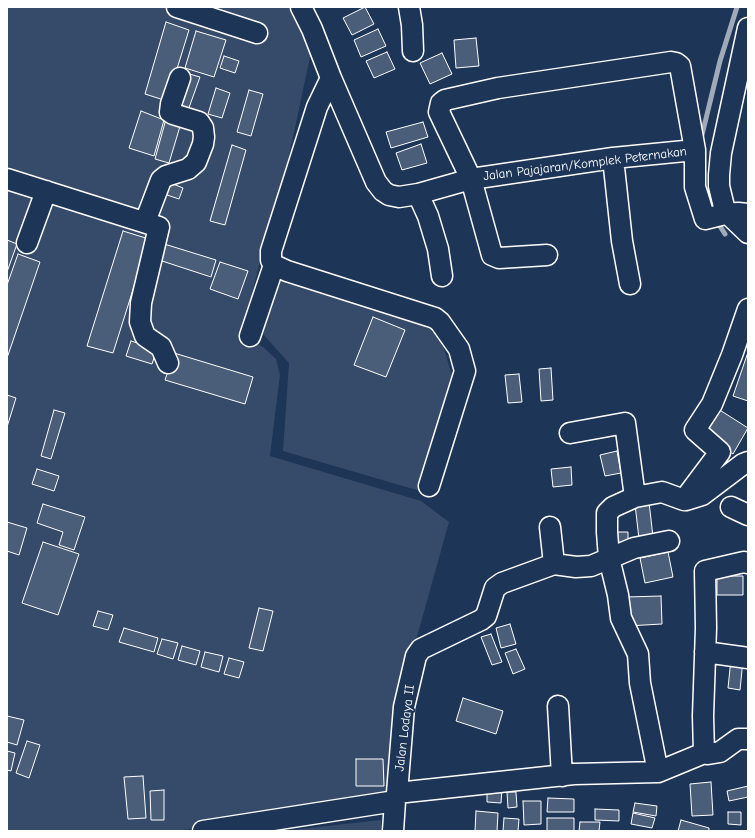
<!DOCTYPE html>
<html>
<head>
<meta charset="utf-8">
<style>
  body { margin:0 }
  #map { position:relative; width:755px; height:838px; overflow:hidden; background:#1d3557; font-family:"Comic Neue",sans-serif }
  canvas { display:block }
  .frame { position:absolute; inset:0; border:8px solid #fff; pointer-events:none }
</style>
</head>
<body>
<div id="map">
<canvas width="755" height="838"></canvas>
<div class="frame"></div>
</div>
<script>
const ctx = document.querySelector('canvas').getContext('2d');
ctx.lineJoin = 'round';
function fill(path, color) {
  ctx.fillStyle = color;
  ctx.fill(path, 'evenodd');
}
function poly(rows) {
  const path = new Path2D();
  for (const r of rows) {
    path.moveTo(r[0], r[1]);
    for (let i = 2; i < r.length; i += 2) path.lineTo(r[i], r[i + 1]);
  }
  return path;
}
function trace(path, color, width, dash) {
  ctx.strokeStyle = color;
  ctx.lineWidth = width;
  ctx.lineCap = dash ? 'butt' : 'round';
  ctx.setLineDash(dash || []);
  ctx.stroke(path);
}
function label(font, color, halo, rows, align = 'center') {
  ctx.font = font + ' "Comic Neue",sans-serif';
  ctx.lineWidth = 4;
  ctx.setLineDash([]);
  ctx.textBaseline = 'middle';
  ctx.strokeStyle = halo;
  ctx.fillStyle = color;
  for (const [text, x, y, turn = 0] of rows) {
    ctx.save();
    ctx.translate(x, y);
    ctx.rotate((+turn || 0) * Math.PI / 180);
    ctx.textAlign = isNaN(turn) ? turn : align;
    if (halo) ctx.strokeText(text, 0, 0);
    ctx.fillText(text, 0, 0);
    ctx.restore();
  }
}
fill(poly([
  [7,7,295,7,311,46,310,57,281,194,259,266,241,336,263,347,276,359,280,375,270,456,421,501,449,522,401,694,394,794,178,831,7,831],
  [275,271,435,320,456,388,420,491,283,451,289,363,262,333],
  [381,820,382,831,283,831]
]), '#364b69');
trace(poly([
  [701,139,720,61,737,7],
  [716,220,725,234]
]), '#a0aab8', 5);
const building = poly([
  [365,7,374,24,352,35,343,18,365,7],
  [166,22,189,30,167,101,145,94,166,22],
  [378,29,386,46,361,57,354,40,378,29],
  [196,31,226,40,214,77,185,68,196,31],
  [476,38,479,66,456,68,454,40,476,38],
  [387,52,395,69,374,78,366,61,387,52],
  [442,53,452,74,430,84,420,63,442,53],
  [224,56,239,61,235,73,220,68,224,56],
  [186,73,200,77,186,116,173,112,186,73],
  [216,88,230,93,222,118,208,114,216,88],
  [249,90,263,94,251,136,237,132,249,90],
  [141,111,164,120,154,156,129,148,141,111],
  [166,119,181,123,169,163,155,159,166,119],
  [423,122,428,137,391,148,386,132,423,122],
  [421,144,427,163,402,170,396,153,421,144],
  [232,145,246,150,225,225,210,221,232,145],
  [166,181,183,188,179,199,161,193,166,181],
  [123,231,149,239,113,353,87,346,123,231],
  [7,240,17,244,7,272,7,240],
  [161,243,216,260,211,277,156,259,161,243],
  [18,254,40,262,7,358,7,285,18,254],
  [220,262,248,271,238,299,210,289,220,262],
  [373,317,405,330,386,377,354,365,373,317],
  [131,341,157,349,152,364,126,356,131,341],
  [748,352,748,401,733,396,748,352],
  [174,353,253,377,245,404,165,380,174,353],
  [551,368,553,400,541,401,539,369,551,368],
  [519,374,522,402,508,403,505,375,519,374],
  [7,395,16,398,7,427,7,395],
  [715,407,748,428,733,454,699,432,715,407],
  [54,410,65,413,51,459,41,456,54,410],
  [617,451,621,473,605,476,600,455,617,451],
  [571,467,572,485,553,487,551,469,571,467],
  [37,469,59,476,54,491,32,484,37,469],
  [649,502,653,537,639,539,635,504,649,502],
  [43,504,85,517,74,550,59,545,63,532,37,523,43,504],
  [7,522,27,528,19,555,7,551,7,522],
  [609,532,628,532,628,547,610,547,609,532],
  [43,542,79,554,58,615,22,603,43,542],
  [668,552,673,577,645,583,640,558,668,552],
  [717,576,743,576,743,595,717,595,717,576],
  [661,596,662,624,627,626,626,597,661,596],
  [259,608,273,611,263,651,249,648,259,608],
  [98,611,113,615,108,630,93,626,98,611],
  [510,624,516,644,501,648,496,628,510,624],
  [124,628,158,638,154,652,119,642,124,628],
  [491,634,502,662,492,665,481,637,491,634],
  [162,639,178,643,173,659,157,654,162,639],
  [182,646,200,651,196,665,178,660,182,646],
  [516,649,525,669,513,674,505,653,516,649],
  [205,652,223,656,219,672,201,667,205,652],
  [229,658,244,662,239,678,224,674,229,658],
  [731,659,743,660,740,690,728,688,731,659],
  [463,698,503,711,496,734,456,721,463,698],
  [7,716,24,720,17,745,7,742,7,716],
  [27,741,40,745,29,778,16,773,27,741],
  [7,751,15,753,11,771,7,770,7,751],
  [356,759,383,759,384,786,356,786,356,759],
  [143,776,146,818,128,819,124,777,143,776],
  [711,782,713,815,692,816,690,784,711,782],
  [748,786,748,797,729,801,727,791,748,786],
  [487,788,502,788,501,803,487,802,487,788],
  [164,790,164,820,151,820,150,791,164,790],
  [507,792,516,792,517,807,508,808,507,792],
  [548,798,574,799,574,812,547,812,548,798],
  [523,801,541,801,541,824,524,825,523,801],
  [635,803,657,806,656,816,633,812,635,803],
  [595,809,619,810,619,821,595,820,595,809],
  [476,811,498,813,497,831,475,831,476,811],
  [728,812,741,812,741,825,728,824,728,812],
  [633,813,655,818,652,828,631,824,633,813],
  [504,818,519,819,518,831,503,831,504,818],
  [547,818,574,818,574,831,547,831,547,818],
  [681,820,709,828,709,831,678,831,681,820],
  [580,822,600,822,599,831,579,831,580,822]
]);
fill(building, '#4a5d79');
trace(building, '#fff', 1);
const minor = poly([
  [177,7,257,33],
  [301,7,312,29,331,78,376,182,383,191,389,195,399,197,418,194,471,179,439,112,441,103,445,100,498,88,671,62,676,63,680,66,695,150,695,187,705,219,725,214,738,213,748,214],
  [409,7,412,25,413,51],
  [748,28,721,153,719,175,719,186,725,211,748,233],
  [331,78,317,107,271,251,271,260,274,265,287,271,435,318,440,322,459,349,465,371,429,486],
  [613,158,622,241,630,284],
  [7,179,159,227,141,303,140,322,145,336,161,347,168,363],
  [418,194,428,216,438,249,442,276],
  [145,222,161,180,166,176,188,169,196,162,203,144,204,137,203,128,199,122,173,114,170,112,171,104,180,78],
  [27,243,46,191],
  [547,255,499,258,492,255,471,179,613,158,695,150],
  [250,336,274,265],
  [570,433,625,423,635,497],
  [686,500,702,495,743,464,748,462],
  [731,507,748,515],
  [550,527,554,564],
  [705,652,748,658],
  [558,706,562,776],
  [704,753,703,716,706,628,705,571,744,562,748,563],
  [658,772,640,683,638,654,621,618,618,595,609,558,607,532,607,513,613,507,635,497,662,492,684,500,720,452,695,430,712,404,732,355,748,309],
  [397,793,574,774,658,772,704,753,708,754,720,752,738,739,748,739],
  [203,831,395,801],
  [393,831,395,801,397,793,404,707,416,656,421,649,481,620,486,616,495,588,502,583,554,564,576,567,591,566,634,548,669,541]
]);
trace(minor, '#fff', 23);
trace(minor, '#1d3557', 20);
label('13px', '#fff', '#1d3557', [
  ["Jalan Pajajaran/Komplek Peternakan",585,164,-7],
  ["Jalan Lodaya II",405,728,-83]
]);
</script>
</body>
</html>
